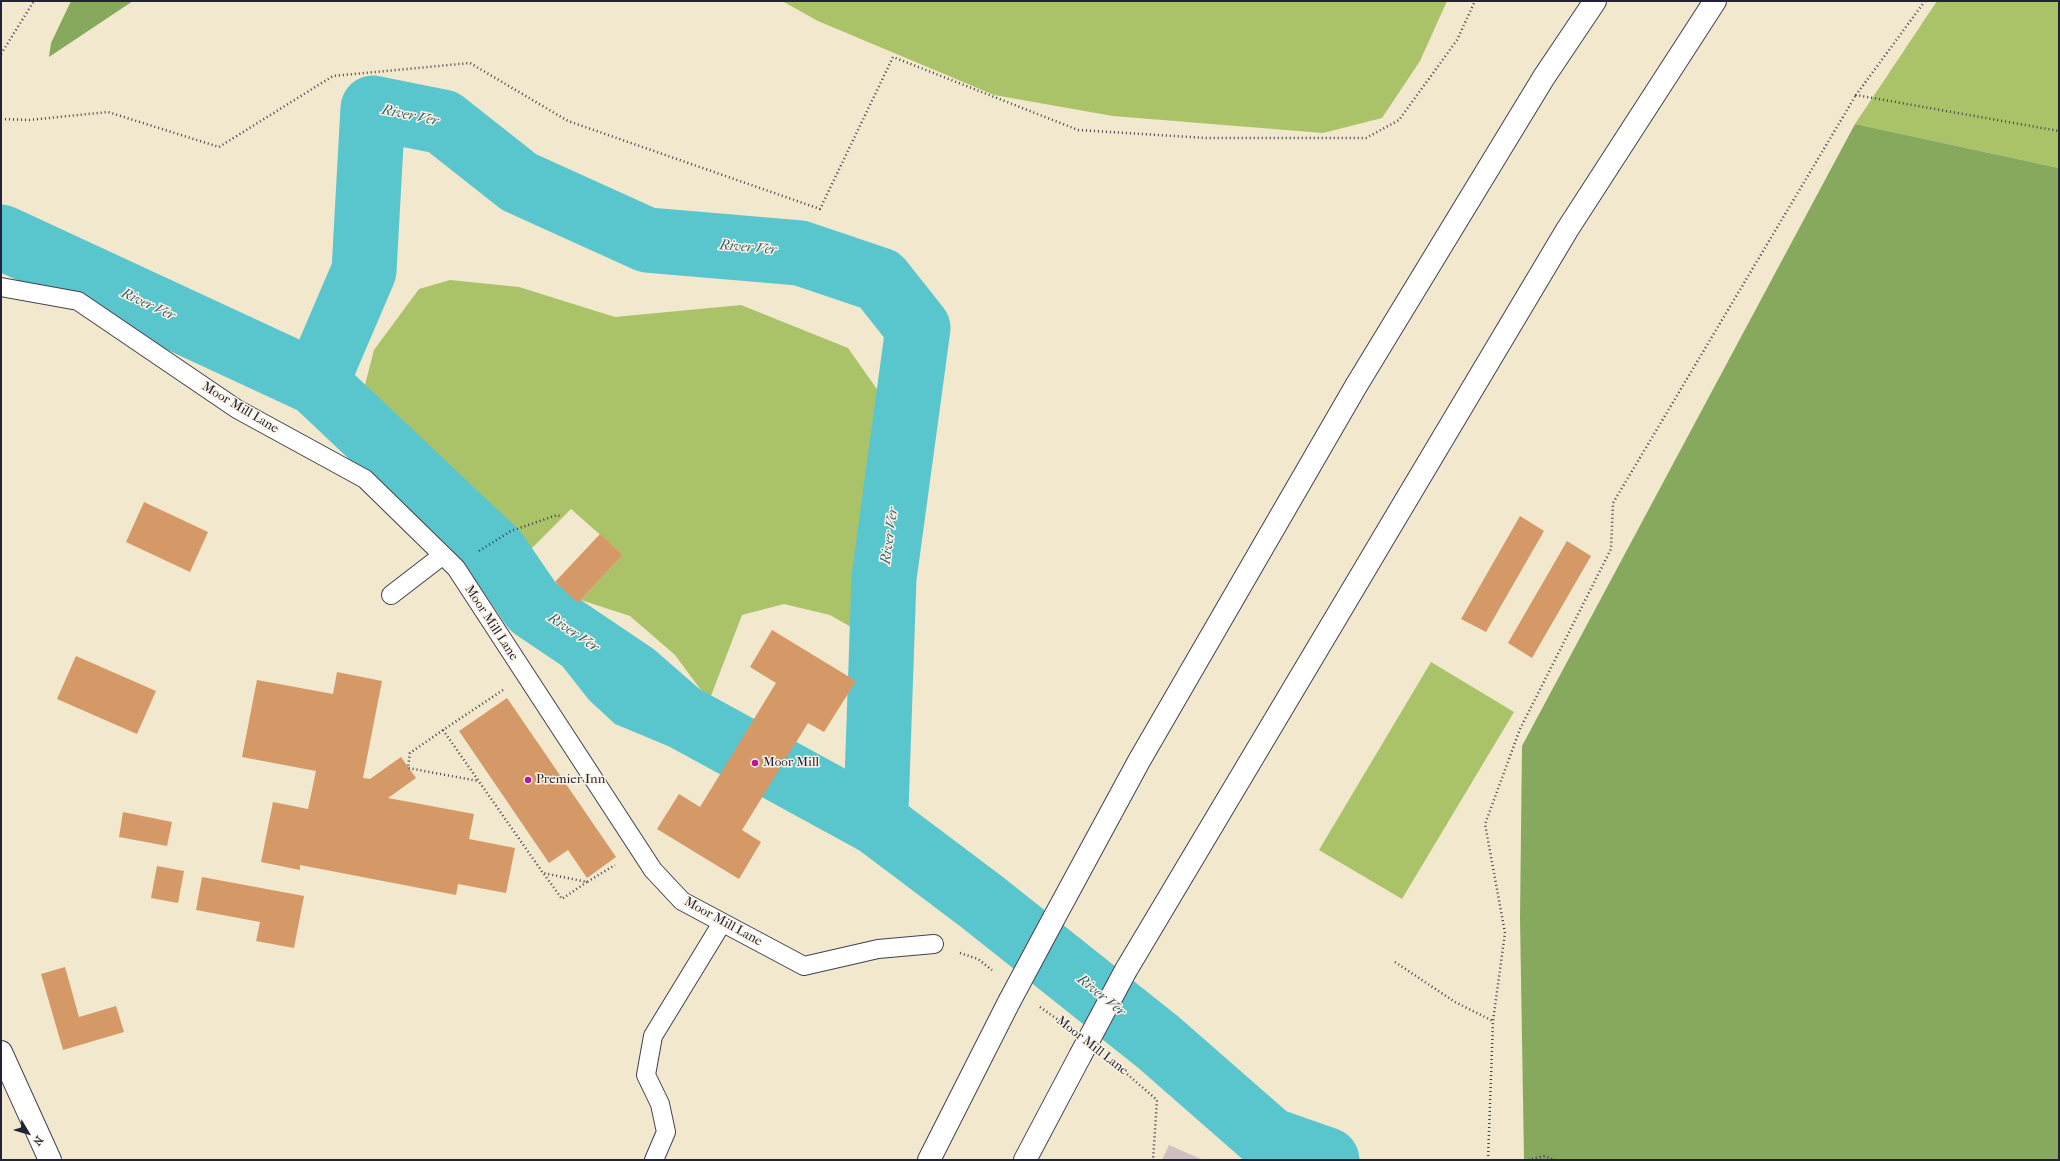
<!DOCTYPE html>
<html>
<head>
<meta charset="utf-8">
<style>
  body { margin:0 }
  #map { position:relative; width:2060px; height:1161px; overflow:hidden; background:#f2e8cd; font-family:"IM FELL French Canon",serif }
  canvas { display:block }
  .frame { position:absolute; inset:0; border:2px solid #22223b; pointer-events:none }
  .north { position:absolute; left:8px; top:1113px; width:40px; height:40px; -webkit-text-stroke:3px #fcf5e5; paint-order:stroke; rotate:128deg; font-size:11px; font-weight:700; line-height:16px; text-align:center; color:#22223b }
  .north::after { content:''; display:block; margin:auto; width:14px; height:18px; background:#22223b; clip-path:polygon(50% 0,100% 100%,50% 72%,0 100%) }
</style>
</head>
<body>
<div id="map">
<canvas width="2060" height="1161"></canvas>
<div class="frame"></div>
<div class="north">N</div>
</div>
<script>
const ctx = document.querySelector('canvas').getContext('2d');
ctx.lineJoin = 'round';
function fill(path, color) {
  ctx.fillStyle = color;
  ctx.fill(path, 'evenodd');
}
function poly(rows) {
  const path = new Path2D();
  for (const r of rows) {
    path.moveTo(r[0], r[1]);
    for (let i = 2; i < r.length; i += 2) path.lineTo(r[i], r[i + 1]);
  }
  return path;
}
function trace(path, color, width, dash) {
  ctx.strokeStyle = color;
  ctx.lineWidth = width;
  ctx.lineCap = dash ? 'butt' : 'round';
  ctx.setLineDash(dash || []);
  ctx.stroke(path);
}
function label(font, color, halo, rows, align = 'center') {
  ctx.font = font + ' "IM FELL French Canon",serif';
  ctx.lineWidth = 3;
  ctx.setLineDash([]);
  ctx.textBaseline = 'middle';
  ctx.strokeStyle = halo;
  ctx.fillStyle = color;
  for (const [text, x, y, turn = 0] of rows) {
    ctx.save();
    ctx.translate(x, y);
    ctx.rotate((+turn || 0) * Math.PI / 180);
    ctx.textAlign = isNaN(turn) ? turn : align;
    if (halo) ctx.strokeText(text, 0, 0);
    ctx.fillText(text, 0, 0);
    ctx.restore();
  }
}
fill(poly([
  [1169,1145,1203,1160,1162,1160]
]), '#d2bfbf');
fill(poly([
  [782,1,1447,1,1420,61,1382,118,1323,133,1113,116,994,95,818,21],
  [1937,1,2059,1,2059,168,1855,124],
  [450,280,519,287,615,317,741,305,848,348,893,412,884,507,858,631,830,615,784,604,742,615,709,701,675,655,630,616,581,600,623,555,571,509,526,554,359,408,374,350,419,289],
  [1431,662,1514,712,1402,899,1319,850]
]), '#aac369');
fill(poly([
  [71,1,133,1,49,57,51,43],
  [1855,124,2059,168,2059,1160,1524,1160,1520,918,1522,746]
]), '#87a95d');
fill(poly([
  [540,591,562,607,581,611,627,633,669,669,711,718,690,752,668,746,615,724,589,700,552,653,522,606]
]), '#59c6ce');
trace(poly([
  [1,237,316,383,496,553,533,607,634,675,681,716,877,823],
  [316,383,364,271,373,108,443,122,519,182,647,240,800,253,880,280,918,328,884,578,876,810,877,823,982,902,1158,1042,1270,1140,1327,1160]
]), '#59c6ce', 65);
fill(poly([
  [144,502,208,532,190,572,126,542],
  [1520,516,1544,531,1486,632,1461,619],
  [600,534,623,555,578,603,555,582],
  [1567,541,1591,556,1532,658,1508,643],
  [772,630,856,681,824,732,808,723,742,830,761,842,739,879,657,829,679,794,700,807,776,683,750,667],
  [76,656,156,691,137,734,57,699],
  [337,672,382,681,363,778,370,779,401,757,416,778,388,798,474,814,469,839,515,848,506,893,458,884,456,895,300,865,300,870,261,862,273,802,308,809,316,771,242,757,257,680,333,694],
  [507,698,616,857,587,878,568,850,549,863,459,731],
  [123,812,172,822,167,846,119,837],
  [157,866,184,871,178,903,151,898],
  [202,877,304,896,294,948,256,941,260,922,196,910],
  [65,967,79,1017,116,1006,124,1032,63,1050,41,974]
]), '#d49967');
const service = poly([
  [1,287,78,301,237,409,365,479,456,568,653,870,682,901,804,966,878,949,934,944],
  [391,595,443,555],
  [654,1160,666,1132,660,1104,646,1075,653,1036,722,923]
]);
const tertiary = poly([
  [1,1052,50,1160]
]);
const motorway = poly([
  [1054,918,1139,761,1356,386,1544,77,1595,1],
  [1126,970,1567,230,1715,1],
  [929,1160,1009,1002],
  [1025,1160,1080,1056]
]);
trace(service, '#414051', 20);
trace(tertiary, '#414051', 24);
trace(motorway, '#414051', 24);
trace(poly([
  [1925,1,1856,95,2059,131],
  [1,54,34,1],
  [1,119,29,120,108,112,219,147,333,76,470,63,568,121,820,209,893,57,1078,130,1207,138,1366,138,1399,120,1457,40,1475,1],
  [479,551,511,531,557,515,562,517],
  [503,690,443,730,543,873,587,882,615,865],
  [443,730,410,753,408,768,478,781],
  [544,874,562,899,587,882],
  [960,953,978,959,992,970],
  [1395,962,1455,1002,1493,1021],
  [1040,1007,1064,1024],
  [1112,1061,1157,1100,1153,1160],
  [1488,1160,1493,1021,1505,933,1485,824,1520,729,1611,549,1613,503,1856,95],
  [1528,1160,1545,1156,1554,1160]
]), '#414051', 2.5, [1, 3]);
trace(service, '#fff', 18);
trace(tertiary, '#fff', 22);
trace(motorway, '#fff', 22);
const motorwayBridge = poly([
  [1009,1002,1054,918],
  [1080,1056,1126,970]
]);
trace(motorwayBridge, '#414051', 24, []);
trace(motorwayBridge, '#fff', 22);
for (const [x, y, r, color] of [
  [755,763,4,"#b5179e"],
  [528,780,4,"#b5179e"]
]) {
  const dot = new Path2D();
  dot.arc(x, y, r, 0, 2 * Math.PI);
  ctx.fillStyle = color;
  ctx.fill(dot);
  trace(dot, '#fcf5e5', 1.5);
}
label('13px', '#22223b', '#fcf5e5', [
  ["Moor Mill Lane",240,408,31],
  ["Moor Mill Lane",491,623,57],
  ["Moor Mill Lane",723,922,29],
  ["Moor Mill Lane",1092,1046,38]
]);
label('13px', '#22223b', '#fcf5e5', [
  ["Moor Mill",763,763],
  ["Premier Inn",536,780]
], 'left');
label('italic 14px', '#355b6e', '#fcf5e5', [
  ["River Ver",410,116,12],
  ["River Ver",748,248,5],
  ["River Ver",148,305,25],
  ["River Ver",890,536,-82],
  ["River Ver",573,633,34],
  ["River Ver",1101,996,39]
]);
</script>
</body>
</html>
